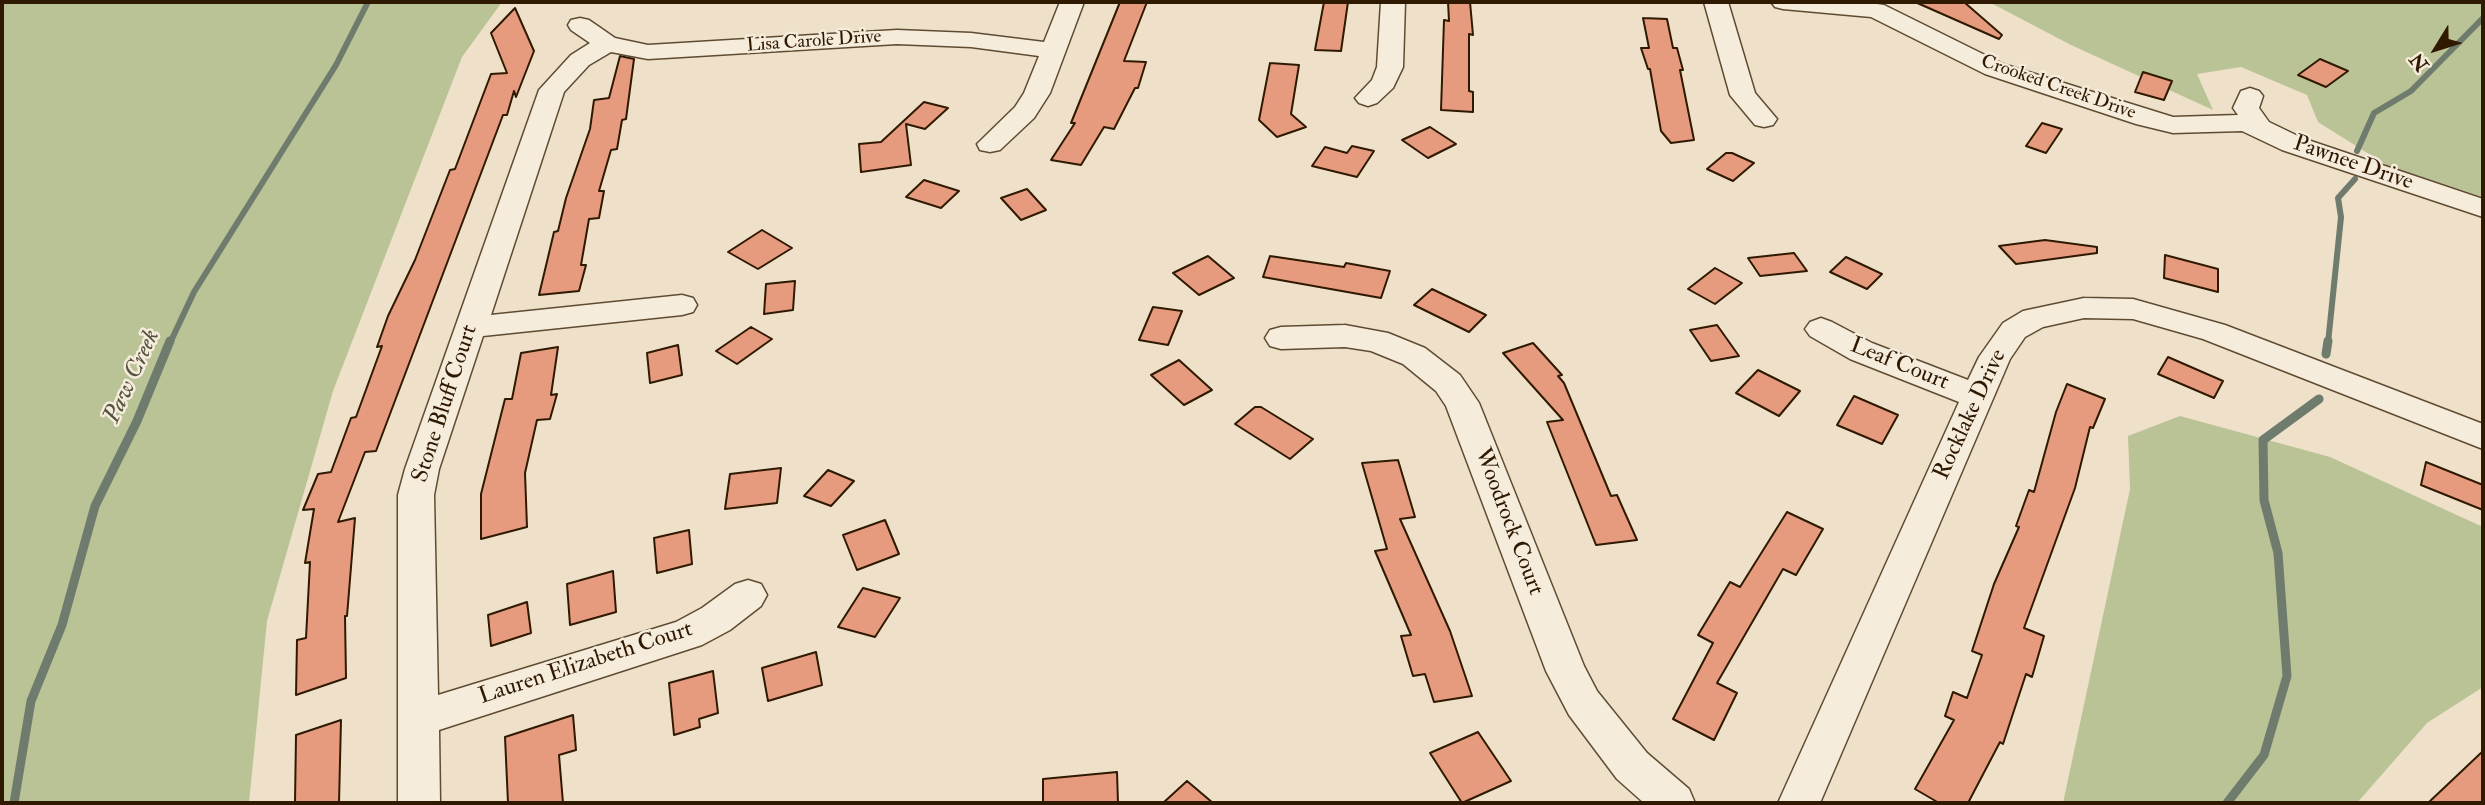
<!DOCTYPE html>
<html>
<head>
<meta charset="utf-8">
<style>
  body { margin:0 }
  #map { position:relative; width:2485px; height:805px; overflow:hidden; background:#efe1c9; font-family:"IM FELL Double Pica",serif }
  canvas { display:block }
  .frame { position:absolute; inset:0; border:4px solid #2f1900; pointer-events:none }
  .north { position:absolute; left:2401px; top:14px; width:70px; height:70px; -webkit-text-stroke:5px #f5ecdc; paint-order:stroke; rotate:232deg; font-size:19px; font-weight:700; line-height:28px; text-align:center; color:#2f1900 }
  .north::after { content:''; display:block; margin:auto; width:24px; height:32px; background:#2f1900; clip-path:polygon(50% 0,100% 100%,50% 72%,0 100%) }
</style>
</head>
<body>
<div id="map">
<canvas width="2485" height="805"></canvas>
<div class="frame"></div>
<div class="north">N</div>
</div>
<script>
const ctx = document.querySelector('canvas').getContext('2d');
ctx.lineJoin = 'round';
function fill(path, color) {
  ctx.fillStyle = color;
  ctx.fill(path, 'evenodd');
}
function poly(rows) {
  const path = new Path2D();
  for (const r of rows) {
    path.moveTo(r[0], r[1]);
    for (let i = 2; i < r.length; i += 2) path.lineTo(r[i], r[i + 1]);
  }
  return path;
}
function trace(path, color, width, dash) {
  ctx.strokeStyle = color;
  ctx.lineWidth = width;
  ctx.lineCap = dash ? 'butt' : 'round';
  ctx.setLineDash(dash || []);
  ctx.stroke(path);
}
function label(font, color, halo, rows, align = 'center') {
  ctx.font = font + ' "IM FELL Double Pica",serif';
  ctx.lineWidth = 5;
  ctx.setLineDash([]);
  ctx.textBaseline = 'middle';
  ctx.strokeStyle = halo;
  ctx.fillStyle = color;
  for (const [text, x, y, turn = 0] of rows) {
    ctx.save();
    ctx.translate(x, y);
    ctx.rotate((+turn || 0) * Math.PI / 180);
    ctx.textAlign = isNaN(turn) ? turn : align;
    if (halo) ctx.strokeText(text, 0, 0);
    ctx.fillText(text, 0, 0);
    ctx.restore();
  }
}
fill(poly([
  [2,2,502,2,462,57,333,391,267,621,249,803,2,803],
  [1989,2,2483,2,2483,197,2388,166,2318,122,2307,95,2241,67,2197,74,2213,110,2071,45],
  [2180,416,2330,457,2483,527,2483,687,2427,723,2357,803,2063,803,2130,489,2128,436]
]), '#b9c396');
trace(poly([
  [2357,151,2374,113,2411,91,2483,18],
  [170,343,194,292,336,65,368,2],
  [2328,343,2341,217,2338,198,2355,179]
]), '#6f7c6d', 6);
trace(poly([
  [2326,354,2328,341],
  [14,803,31,701,62,625,95,506,137,421,170,341],
  [2227,803,2264,755,2287,676,2278,553,2264,500,2263,440,2319,399]
]), '#6f7c6d', 9);
const building = poly([
  [1120,2,1147,2,1124,61,1146,62,1138,88,1135,88,1114,129,1104,127,1081,165,1051,160,1075,123,1071,123,1120,2],
  [1324,2,1348,2,1341,51,1315,50,1324,2],
  [1448,2,1470,2,1473,35,1469,34,1469,91,1473,92,1473,112,1441,110,1444,20,1449,21,1448,2],
  [1915,2,1964,2,2002,35,1999,39,1915,2],
  [515,8,534,51,516,97,514,91,507,115,503,115,376,451,365,452,338,522,355,518,347,616,345,616,346,678,296,695,297,640,306,638,310,562,305,563,314,509,303,510,318,474,331,472,351,418,356,417,382,346,377,347,388,316,415,260,450,170,455,169,491,74,507,73,491,33,515,8],
  [1643,18,1667,19,1673,48,1677,48,1683,70,1680,70,1694,140,1671,143,1661,131,1650,69,1648,69,1641,48,1649,48,1643,18],
  [620,56,634,59,626,119,622,120,617,149,611,150,599,191,604,191,599,218,589,219,581,265,586,265,579,291,539,295,554,232,558,231,566,198,590,129,594,100,609,98,620,56],
  [2320,59,2348,71,2326,87,2298,75,2320,59],
  [1270,63,1299,65,1291,114,1306,127,1277,137,1259,120,1270,63],
  [2143,72,2172,81,2164,100,2135,92,2143,72],
  [924,102,948,108,925,129,906,124,911,165,861,172,859,144,881,142,924,102],
  [2042,123,2062,129,2046,153,2026,146,2042,123],
  [1430,127,1456,144,1428,158,1402,140,1430,127],
  [1352,146,1374,151,1357,177,1312,166,1325,147,1347,153,1352,146],
  [1726,153,1732,153,1754,163,1733,181,1707,169,1726,153],
  [924,180,959,191,941,208,906,197,924,180],
  [1027,189,1046,210,1021,220,1001,198,1027,189],
  [762,230,792,248,758,269,728,252,762,230],
  [2045,240,2097,247,2097,253,2016,264,1999,246,2045,240],
  [1794,253,1807,271,1760,276,1748,258,1794,253],
  [2165,255,2218,269,2218,292,2164,278,2165,255],
  [1208,256,1234,278,1199,295,1173,273,1208,256],
  [1270,256,1344,267,1346,263,1390,271,1381,298,1263,277,1270,256],
  [1846,257,1882,274,1867,289,1830,272,1846,257],
  [1715,268,1742,283,1715,304,1688,289,1715,268],
  [795,281,793,310,764,314,766,284,795,281],
  [1432,289,1486,315,1469,332,1414,305,1432,289],
  [1153,307,1182,311,1168,345,1139,340,1153,307],
  [1717,325,1739,356,1711,361,1690,330,1717,325],
  [751,327,772,339,737,364,716,351,751,327],
  [1533,343,1562,375,1558,376,1564,383,1611,496,1617,495,1637,540,1596,545,1547,422,1563,420,1503,353,1533,343],
  [678,345,682,375,650,383,647,353,678,345],
  [558,347,551,395,557,394,550,419,537,420,525,473,527,527,481,539,481,494,505,399,512,399,521,353,558,347],
  [2168,357,2223,381,2214,398,2158,374,2168,357],
  [1179,360,1212,390,1184,405,1151,375,1179,360],
  [1758,370,1800,391,1779,416,1736,393,1758,370],
  [2067,384,2105,399,2093,428,2090,427,2075,488,2024,628,2044,636,2032,677,2026,674,2003,744,2000,742,1968,803,1939,803,1915,789,1954,720,1945,716,1953,692,1967,698,1982,655,1972,651,1994,584,2019,527,2016,526,2029,490,2034,492,2056,412,2067,384],
  [1854,396,1898,415,1882,444,1837,425,1854,396],
  [1255,407,1261,407,1313,439,1290,459,1235,424,1255,407],
  [1398,460,1415,517,1400,519,1450,631,1472,696,1434,702,1425,674,1413,676,1401,636,1411,635,1375,551,1387,549,1362,463,1398,460],
  [2426,462,2483,485,2483,510,2421,485,2426,462],
  [781,468,777,503,725,509,730,474,781,468],
  [828,470,854,481,831,506,804,496,828,470],
  [1787,512,1823,529,1796,575,1783,569,1717,683,1737,693,1714,740,1673,719,1713,643,1698,635,1730,582,1740,587,1787,512],
  [885,520,899,554,857,570,843,535,885,520],
  [689,530,692,564,657,573,654,538,689,530],
  [613,571,616,612,570,625,567,584,613,571],
  [863,588,900,598,875,637,838,627,863,588],
  [527,602,531,633,491,646,488,615,527,602],
  [816,652,822,685,768,701,762,668,816,652],
  [713,671,718,713,699,719,700,727,674,735,669,683,713,671],
  [573,715,576,750,559,755,563,803,508,803,505,737,573,715],
  [341,720,339,803,295,803,296,735,341,720],
  [1478,732,1511,781,1462,803,1430,753,1478,732],
  [2483,751,2483,803,2428,803,2483,751],
  [1117,772,1118,803,1043,803,1043,779,1117,772],
  [1187,781,1213,803,1163,803,1187,781]
]);
fill(building, '#e69b7f');
trace(building, '#2f1900', 2);
const minor = poly([
  [1060,2,1084,2,1050,93,1034,118,1000,150,990,152,980,150,977,144,1015,107,1024,93,1039,56,971,47,897,44,648,59,611,52,589,65,564,92,491,315,682,295,693,298,697,305,693,312,682,315,483,336,439,469,434,495,438,695,676,622,702,608,735,584,748,580,761,584,767,595,761,606,730,630,702,645,439,730,440,803,398,803,398,495,405,469,539,90,571,55,590,43,571,30,568,25,571,20,580,18,589,20,615,38,648,45,897,30,971,33,1044,42,1060,2],
  [1381,2,1405,2,1403,67,1393,88,1377,103,1368,106,1359,103,1355,98,1372,80,1377,67,1381,2],
  [1704,2,1728,2,1755,93,1777,119,1773,125,1764,127,1755,125,1730,95,1704,2],
  [1771,2,1863,2,1884,5,2003,64,2173,117,2238,115,2233,108,2241,91,2250,88,2259,91,2263,96,2259,108,2269,122,2302,138,2483,199,2483,217,2282,150,2242,131,2173,133,2136,124,1985,74,1871,17,1783,9,1775,7,1771,2],
  [2084,298,2133,299,2225,325,2483,424,2483,449,2203,339,2133,319,2084,318,2043,327,2025,337,2010,359,1820,803,1778,803,1959,402,1850,359,1810,336,1805,329,1810,322,1821,318,1832,322,1872,343,1968,380,1979,357,2003,323,2023,311,2084,298],
  [1345,325,1388,333,1425,348,1460,375,1479,403,1584,666,1597,691,1647,753,1689,789,1695,803,1644,803,1617,779,1569,715,1546,671,1446,406,1436,391,1403,364,1371,351,1345,347,1281,349,1270,346,1265,338,1270,330,1281,327,1345,325]
]);
trace(minor, '#5f4b32', 3);
fill(minor, '#f5ecdc');
label('19px', '#2f1900', '#f5ecdc', [
  ["Lisa Carole Drive",814,42,-4],
  ["Crooked Creek Drive",2058,88,19]
]);
label('23px', '#2f1900', '#f5ecdc', [
  ["Pawnee Drive",2353,164,19],
  ["Leaf Court",1899,365,22],
  ["Stone Bluff Court",446,404,-72],
  ["Rocklake Drive",1971,415,-65],
  ["Woodrock Court",1508,522,69],
  ["Lauren Elizabeth Court",586,664,-18]
]);
label('italic 24px', '#54533f', '#f5ecdc', [
  ["Paw Creek",133,377,-65]
]);
</script>
</body>
</html>
